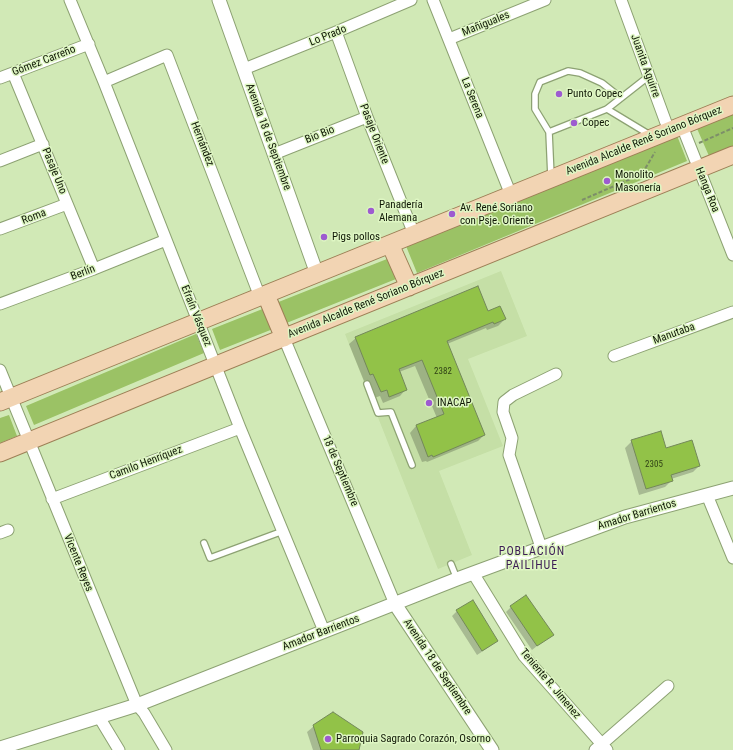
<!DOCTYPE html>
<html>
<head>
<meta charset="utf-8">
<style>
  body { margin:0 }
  canvas { display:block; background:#d1e9b6 }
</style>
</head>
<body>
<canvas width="733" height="750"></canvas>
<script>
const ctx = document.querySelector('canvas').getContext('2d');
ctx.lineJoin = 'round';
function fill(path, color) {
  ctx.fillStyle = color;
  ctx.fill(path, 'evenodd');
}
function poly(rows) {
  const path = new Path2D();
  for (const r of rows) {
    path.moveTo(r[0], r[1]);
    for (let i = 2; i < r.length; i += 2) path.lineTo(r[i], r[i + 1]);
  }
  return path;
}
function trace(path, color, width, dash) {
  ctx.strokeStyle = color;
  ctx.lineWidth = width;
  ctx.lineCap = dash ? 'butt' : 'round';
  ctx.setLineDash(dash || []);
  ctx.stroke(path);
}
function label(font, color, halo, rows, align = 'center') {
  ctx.font = font + ' "Roboto Condensed",sans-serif';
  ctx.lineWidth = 3;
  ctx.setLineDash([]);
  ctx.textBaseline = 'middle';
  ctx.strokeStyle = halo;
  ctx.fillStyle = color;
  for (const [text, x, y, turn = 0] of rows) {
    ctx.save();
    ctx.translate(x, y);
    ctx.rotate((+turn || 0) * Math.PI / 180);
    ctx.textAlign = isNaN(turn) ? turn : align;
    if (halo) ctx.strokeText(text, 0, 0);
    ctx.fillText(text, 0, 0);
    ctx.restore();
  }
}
fill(poly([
  [501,271,527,336,468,359,503,446,439,471,472,555,438,569,345,334]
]), '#c5dfa6');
fill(poly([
  [733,109,733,146,709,156,695,124],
  [676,133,687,161,417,273,406,246],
  [387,259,396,279,284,324,276,303],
  [265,308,273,329,220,350,212,329],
  [196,334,204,353,34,425,26,406],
  [9,415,17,436,0,443,0,418]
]), '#9bc265');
fill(poly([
  [488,312,505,319,498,326,487,330,486,328,447,344,484,435,478,441,427,462,426,461,422,462,410,433,416,426,437,418,415,366,399,372,406,389,400,396,383,403,380,396,374,398,367,380,364,381,349,344,356,338],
  [632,441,665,449,699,466,693,472,671,479,671,481,665,487,639,495,625,448],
  [511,607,552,634,532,650,506,612],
  [457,611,497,641,492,645,477,655,452,616],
  [314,726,358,750,313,750,307,732]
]), '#0003');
const building = poly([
  [478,286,488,311,500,306,506,319,494,324,493,322,447,341,485,435,433,457,432,455,428,457,416,425,444,414,422,360,399,369,407,390,389,397,387,390,381,392,373,374,370,375,355,337,478,286],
  [661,431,666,448,692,440,700,466,671,475,673,481,646,489,631,440,661,431],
  [526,595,554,635,537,646,510,606,526,595],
  [473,600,498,641,482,651,456,610,473,600],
  [333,712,363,732,359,750,321,750,313,725,333,712]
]);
fill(building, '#92c248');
trace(building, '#738859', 1);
const service = poly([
  [607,109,650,135],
  [549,132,535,109,535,94,540,82,568,71,580,73,602,83,621,98],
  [551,177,549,132,607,109,649,76],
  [367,384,378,413,391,412,412,465],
  [204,543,210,558,283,531],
  [451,564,457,579]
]);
const minor = poly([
  [70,0,104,82,240,428,324,631],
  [433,0,511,195],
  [621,0,669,131],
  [336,32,367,117,414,234],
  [449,39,545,0],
  [244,69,336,32,411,0],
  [13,73,94,269],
  [0,78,89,44],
  [104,82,167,55,260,297],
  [682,126,733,255],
  [274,154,367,117],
  [0,161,43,144],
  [0,229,67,204],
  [0,304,94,269,166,240],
  [284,338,395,604],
  [614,356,733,312],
  [0,370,137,705,144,713,166,750],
  [707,495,733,558],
  [52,499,240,428],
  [0,533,8,530],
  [541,547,509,455,512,438,503,412,504,402,513,395,556,374],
  [473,573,524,656,607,750],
  [99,717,119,750],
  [595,750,668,686]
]);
const tertiary = poly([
  [219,0,317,274],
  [395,604,492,750],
  [0,748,137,705,457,579,625,517,733,488]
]);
const primary = poly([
  [390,244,409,287],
  [266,295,284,338],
  [0,402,733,105],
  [0,453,733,155]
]);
trace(service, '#8da273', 8);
trace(minor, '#8da273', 13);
trace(tertiary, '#8da273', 15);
trace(primary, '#9d7f56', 19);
trace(poly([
  [699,143,733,128],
  [582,200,642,174,655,152]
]), '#7d8e69', 2, [4, 2]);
trace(service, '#fff', 5.5);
trace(minor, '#fff', 11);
trace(tertiary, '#fff', 13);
trace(primary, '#f2d4b3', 17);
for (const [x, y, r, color] of [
  [559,94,4,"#9d5bd0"],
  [574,123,4,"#9d5bd0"],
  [607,181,4,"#9d5bd0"],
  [371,211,4,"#9d5bd0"],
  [452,214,4,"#9d5bd0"],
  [324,237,4,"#9d5bd0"],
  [429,403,4,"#9d5bd0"],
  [328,739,4,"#9d5bd0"]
]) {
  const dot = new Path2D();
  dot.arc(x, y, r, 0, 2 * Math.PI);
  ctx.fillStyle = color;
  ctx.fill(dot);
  trace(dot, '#def6c3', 1.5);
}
label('9px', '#304216', null, [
  ["2382",443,372],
  ["2305",654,465]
]);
label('11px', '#101806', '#def6c3', [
  ["Mañiguales",486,24,-22],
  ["Lo Prado",328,36,-22],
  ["Gómez Carreño",44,61,-21],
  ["Juanita Aguirre",645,66,70],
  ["La Serena",472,98,68],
  ["Pasaje Oriente",374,134,69],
  ["Bio Bio",320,135,-22],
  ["Avenida 18 de Septiembre",268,137,70],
  ["Avenida Alcalde René Soriano Bórquez",644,141,-22],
  ["Hernández",202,144,69],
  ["Pasaje Uno",54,171,68],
  ["Hanga Roa",707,190,68],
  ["Roma",34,217,-21],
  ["Berlín",83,273,-21],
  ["Avenida Alcalde René Soriano Bórquez",366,304,-22],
  ["Efraín Vásquez",196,316,68],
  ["Manutaba",674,334,-20],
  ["Camilo Henríquez",146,463,-21],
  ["18 de Septiembre",340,471,67],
  ["Amador Barrientos",637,515,-17],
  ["Vicente Reyes",78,563,68],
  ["Amador Barrientos",321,633,-21],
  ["Avenida 18 de Septiembre",437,667,56],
  ["Teniente R. Jimenez",550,684,50]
]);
label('11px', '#101806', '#def6c3', [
  ["Punto Copec",567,94],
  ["Copec",582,123],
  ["Monolito",615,175],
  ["Masonería",615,188],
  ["Panadería",379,205],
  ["Alemana",379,218],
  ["Av. René Soriano",460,208],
  ["con Psje. Oriente",460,221],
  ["Pigs pollos",332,237],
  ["INACAP",437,403],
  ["Parroquia Sagrado Corazón, Osorno",336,739]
], 'left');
ctx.letterSpacing = '1px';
label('12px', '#3d1d55', '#def6c3', [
  ["POBLACIÓN",532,552],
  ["PAILIHUE",532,566]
]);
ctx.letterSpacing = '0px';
</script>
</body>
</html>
